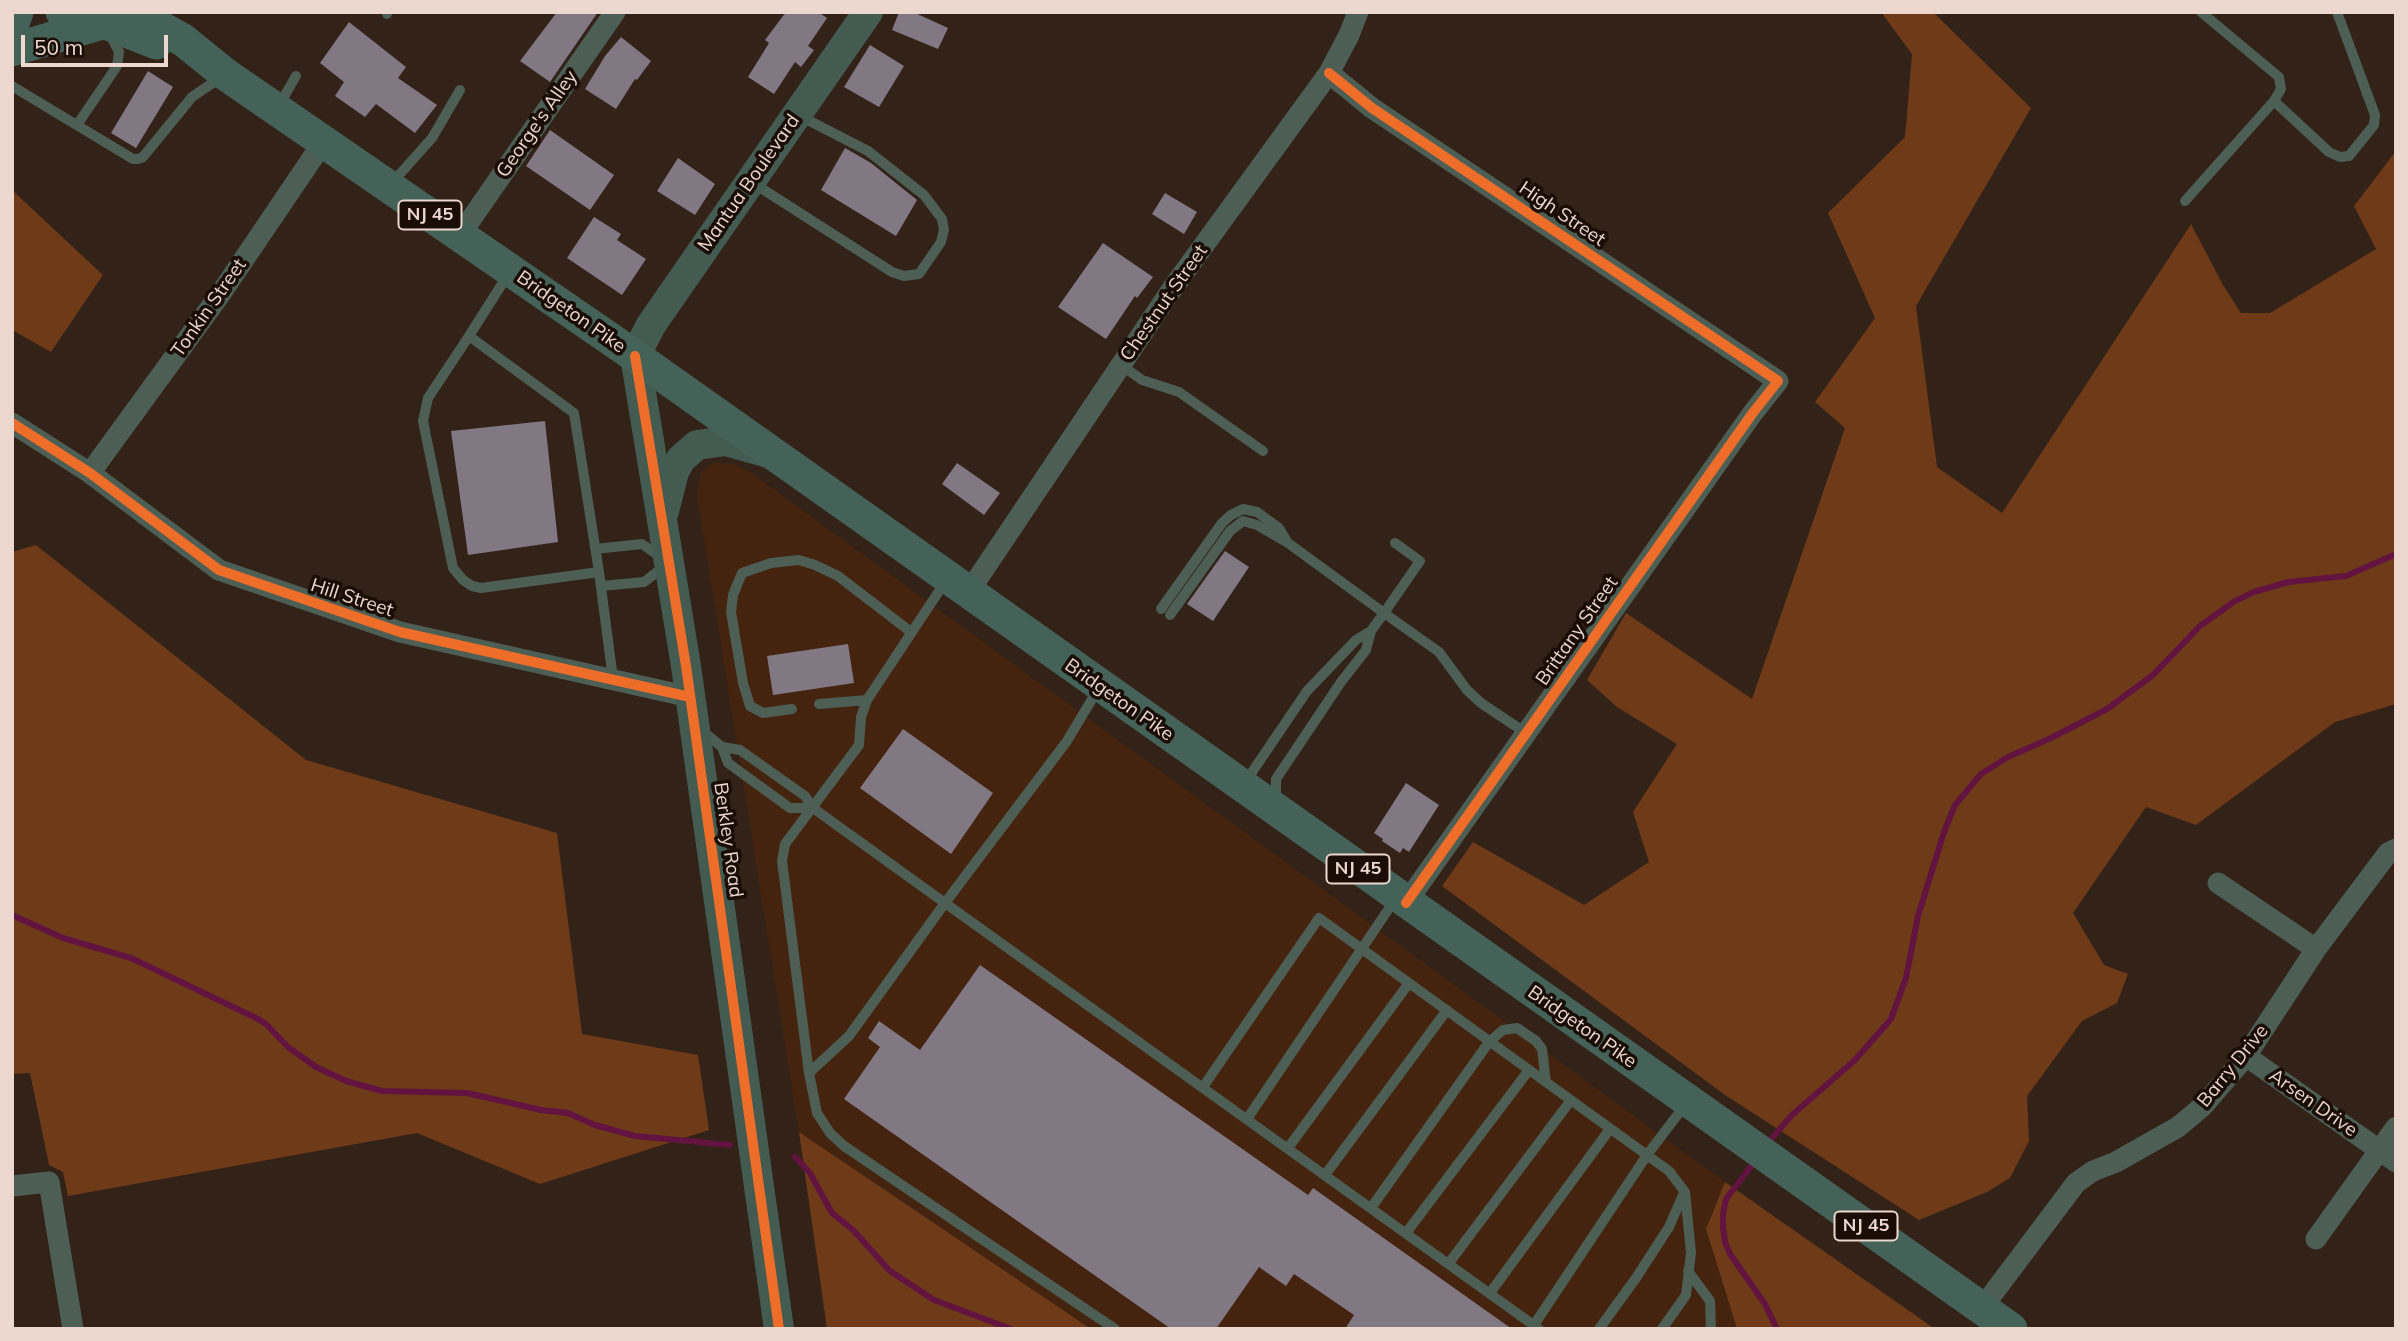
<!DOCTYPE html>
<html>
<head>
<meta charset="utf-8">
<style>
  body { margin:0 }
  #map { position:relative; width:2408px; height:1341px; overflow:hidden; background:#322218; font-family:Mulish,sans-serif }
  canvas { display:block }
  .frame { position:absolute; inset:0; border:14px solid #ecd8ce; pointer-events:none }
  .scale { position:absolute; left:21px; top:35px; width:147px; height:32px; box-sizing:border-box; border:4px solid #ecd8ce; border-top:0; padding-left:9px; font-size:21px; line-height:24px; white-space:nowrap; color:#ecd8ce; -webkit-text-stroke:5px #1a0d06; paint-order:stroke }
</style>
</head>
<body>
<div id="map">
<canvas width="2408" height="1341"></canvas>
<div class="frame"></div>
<div class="scale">50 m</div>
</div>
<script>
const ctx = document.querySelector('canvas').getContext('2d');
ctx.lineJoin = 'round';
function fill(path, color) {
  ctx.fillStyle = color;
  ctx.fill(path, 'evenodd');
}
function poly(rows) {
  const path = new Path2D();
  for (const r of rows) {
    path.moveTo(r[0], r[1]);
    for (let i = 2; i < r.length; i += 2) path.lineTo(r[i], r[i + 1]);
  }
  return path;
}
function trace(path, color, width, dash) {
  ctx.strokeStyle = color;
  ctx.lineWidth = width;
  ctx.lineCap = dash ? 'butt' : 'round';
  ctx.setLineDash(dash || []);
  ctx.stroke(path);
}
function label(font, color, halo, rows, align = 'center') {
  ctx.font = font + ' Mulish,sans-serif';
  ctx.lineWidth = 7;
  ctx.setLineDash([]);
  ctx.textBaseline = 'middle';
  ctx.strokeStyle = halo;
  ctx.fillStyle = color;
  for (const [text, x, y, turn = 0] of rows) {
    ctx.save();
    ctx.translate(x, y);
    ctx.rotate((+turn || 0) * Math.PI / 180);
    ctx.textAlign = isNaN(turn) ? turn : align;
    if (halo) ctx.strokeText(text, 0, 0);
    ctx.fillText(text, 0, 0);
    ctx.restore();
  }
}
fill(poly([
  [713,463,731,463,750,472,1725,1182,1706,1229,1737,1329,1091,1329,799,1132,697,495,700,473]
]), '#44240f');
fill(poly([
  [1881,12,1933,12,2031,108,1916,306,1937,467,2002,513,2191,224,2223,285,2241,313,2270,313,2376,249,2354,206,2396,151,2396,704,2335,722,2196,825,2146,807,2073,913,2104,965,2128,974,2117,1003,2082,1021,2027,1096,2029,1141,2010,1178,1987,1192,1919,1220,1725,1095,1442,886,1473,842,1584,905,1649,862,1633,812,1677,744,1617,707,1587,680,1626,613,1752,699,1845,428,1815,402,1875,318,1828,213,1905,137,1912,54],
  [12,190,103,275,51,352,12,330],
  [36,545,306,760,557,833,582,1034,698,1055,709,1130,540,1184,417,1133,68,1196,63,1172,49,1165,30,1073,12,1074,12,552],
  [799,1132,1091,1329,827,1329],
  [1725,1182,1935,1329,1737,1329,1706,1229]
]), '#6f3a18');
trace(poly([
  [12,915,63,938,131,958,256,1018,266,1024,288,1047,316,1067,346,1081,382,1091,467,1093,541,1110,568,1113,595,1125,635,1136,730,1145],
  [1766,1145,1792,1115,1855,1060,1891,1019,1906,978,1918,916,1944,832,1955,805,1981,774,2008,757,2051,738,2107,709,2153,675,2200,626,2235,601,2254,592,2288,582,2346,576,2396,554],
  [795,1157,810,1173,832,1213,853,1230,890,1271,934,1300,1011,1329],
  [1756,1160,1726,1199,1723,1214,1723,1227,1725,1242,1730,1254,1765,1304,1777,1329]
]), '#621340', 6);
fill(poly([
  [557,12,598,12,550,82,520,61],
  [786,12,818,12,827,18,808,46,814,50,801,67,795,62,774,94,748,77,769,43,765,40],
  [899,12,913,12,948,28,938,49,892,30],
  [349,22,406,67,398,78,437,105,415,133,376,104,365,117,335,96,344,82,320,63],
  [621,37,651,61,637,80,635,79,616,109,585,89,605,56],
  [870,45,904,66,879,107,844,87],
  [148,71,173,87,136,148,111,133],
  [550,130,614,175,590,210,526,166],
  [845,148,871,163,917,200,896,236,821,190],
  [678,158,715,184,695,215,657,191],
  [1165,193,1197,212,1184,234,1152,214],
  [594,217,621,234,617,240,646,259,622,295,567,258],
  [1103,243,1153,277,1137,298,1135,296,1106,339,1058,307],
  [545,421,558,542,468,555,451,431],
  [957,463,1000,493,984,515,942,484],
  [1225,551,1249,567,1213,621,1187,604],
  [848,644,854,683,773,695,767,656],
  [903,729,993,793,951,854,860,788],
  [1406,783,1439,805,1409,852,1403,848,1400,853,1382,841,1383,839,1374,833],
  [980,965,1308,1195,1313,1188,1512,1329,1345,1329,1354,1315,1294,1274,1286,1286,1259,1267,1216,1329,1171,1329,844,1099,880,1047,868,1038,879,1021,920,1050]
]), '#817884');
trace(poly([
  [387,14,387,12],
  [12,86,133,159,138,159,143,157,192,97,223,76],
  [2274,101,2329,152,2340,157,2349,156,2374,125,2375,115,2337,12],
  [278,107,296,76],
  [77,125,117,66,119,52,110,34],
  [753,183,892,272,904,276,919,274,941,242,944,230,942,219,924,195,868,151,798,115],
  [391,184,432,138,460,90],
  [2185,201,2274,101,2281,89,2279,77,2201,12],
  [509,273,469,336,574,413,599,572,613,679],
  [469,336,428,398,423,421,453,568,463,580,472,586,481,588,599,572],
  [1121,365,1142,380,1179,392,1263,451],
  [595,549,642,544,669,563,644,582,601,586],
  [947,579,867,700,861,717,859,745,785,844,782,861,809,1073,817,1113,830,1133,844,1146,1115,1329],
  [1161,609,1222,523,1231,515,1243,509,1257,512,1279,528,1288,543,1384,613,1420,561,1395,543],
  [1170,615,1230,531,1243,521,1257,525,1288,543],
  [819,704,867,700],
  [792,709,763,713,750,706,743,683,731,612,733,595,742,573,771,563,799,560,815,565,838,576,911,632],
  [701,730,722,747,728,763,790,808,813,808],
  [722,747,740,750,805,796,813,808,945,903,1539,1329],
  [1244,784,1307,691,1356,640,1371,631],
  [1276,800,1276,779,1341,682,1366,650,1371,631,1384,613,1439,652,1467,690,1481,703,1526,733],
  [809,1073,849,1036,945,903,1067,741,1098,689],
  [1203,1087,1319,918,1669,1171,1685,1192,1691,1253,1686,1295,1662,1329],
  [1247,1119,1396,898],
  [1288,1148,1409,983],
  [1325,1175,1447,1010],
  [1371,1208,1489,1042,1503,1030,1517,1028,1536,1041,1542,1049,1546,1082],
  [1406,1233,1529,1070],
  [1449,1263,1571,1100],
  [1688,1271,1710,1301,1711,1329],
  [1490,1293,1610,1129],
  [1534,1325,1647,1155,1685,1105],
  [1599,1329,1636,1278,1669,1227,1683,1195]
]), '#4d5e55', 10);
trace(poly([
  [1329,73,1372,108,1778,381,1752,414,1406,903],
  [460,235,615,12],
  [12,423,90,473,219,570,400,632,690,697],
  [90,473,219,296,324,141],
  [968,593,1172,289,1329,73,1349,35,1358,12],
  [2218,883,2316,949],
  [2246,1056,2396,1162],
  [12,1186,49,1182,73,1329],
  [2316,1239,2396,1127],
  [1982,1308,2076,1183,2093,1171,2116,1162,2178,1127,2203,1106,2246,1056,2316,949,2388,853,2396,849]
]), '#4d5e55', 21);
trace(poly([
  [664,511,674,472,681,459,697,445,726,441,765,452],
  [779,1329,686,666,635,356,651,325,868,12]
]), '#445b52', 30);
trace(poly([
  [62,12,103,22,156,43],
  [133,12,183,40,225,74,635,356,2011,1329],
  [12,26,17,12],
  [12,50,102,23]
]), '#456258', 33);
trace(poly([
  [1329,73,1372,108,1778,381,1752,414,1406,903],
  [635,356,686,666,779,1329],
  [12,423,90,473,219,570,400,632,690,697]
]), '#ee6e29', 10);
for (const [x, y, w] of [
  [430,215,63],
  [1358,869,63],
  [1866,1226,63]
]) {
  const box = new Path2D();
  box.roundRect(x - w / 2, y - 14.5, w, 29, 5);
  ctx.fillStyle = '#1a0d06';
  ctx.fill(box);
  trace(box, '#ecd8ce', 2);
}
label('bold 18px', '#ecd8ce', null, [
  ["NJ 45",430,215],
  ["NJ 45",1358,869],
  ["NJ 45",1866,1226]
]);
label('19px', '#ecd8ce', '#1a0d06', [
  ["George's Alley",537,124,-55],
  ["Mantua Boulevard",749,183,-55],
  ["High Street",1562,214,34],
  ["Chestnut Street",1164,303,-55],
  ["Tonkin Street",209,308,-55],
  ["Bridgeton Pike",571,312,35],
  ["Hill Street",352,598,18],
  ["Brittany Street",1577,631,-55],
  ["Bridgeton Pike",1119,700,35],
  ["Berkley Road",728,840,82],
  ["Bridgeton Pike",1582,1027,35],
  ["Barry Drive",2233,1066,-51],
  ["Arsen Drive",2313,1103,35]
]);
</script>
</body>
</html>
